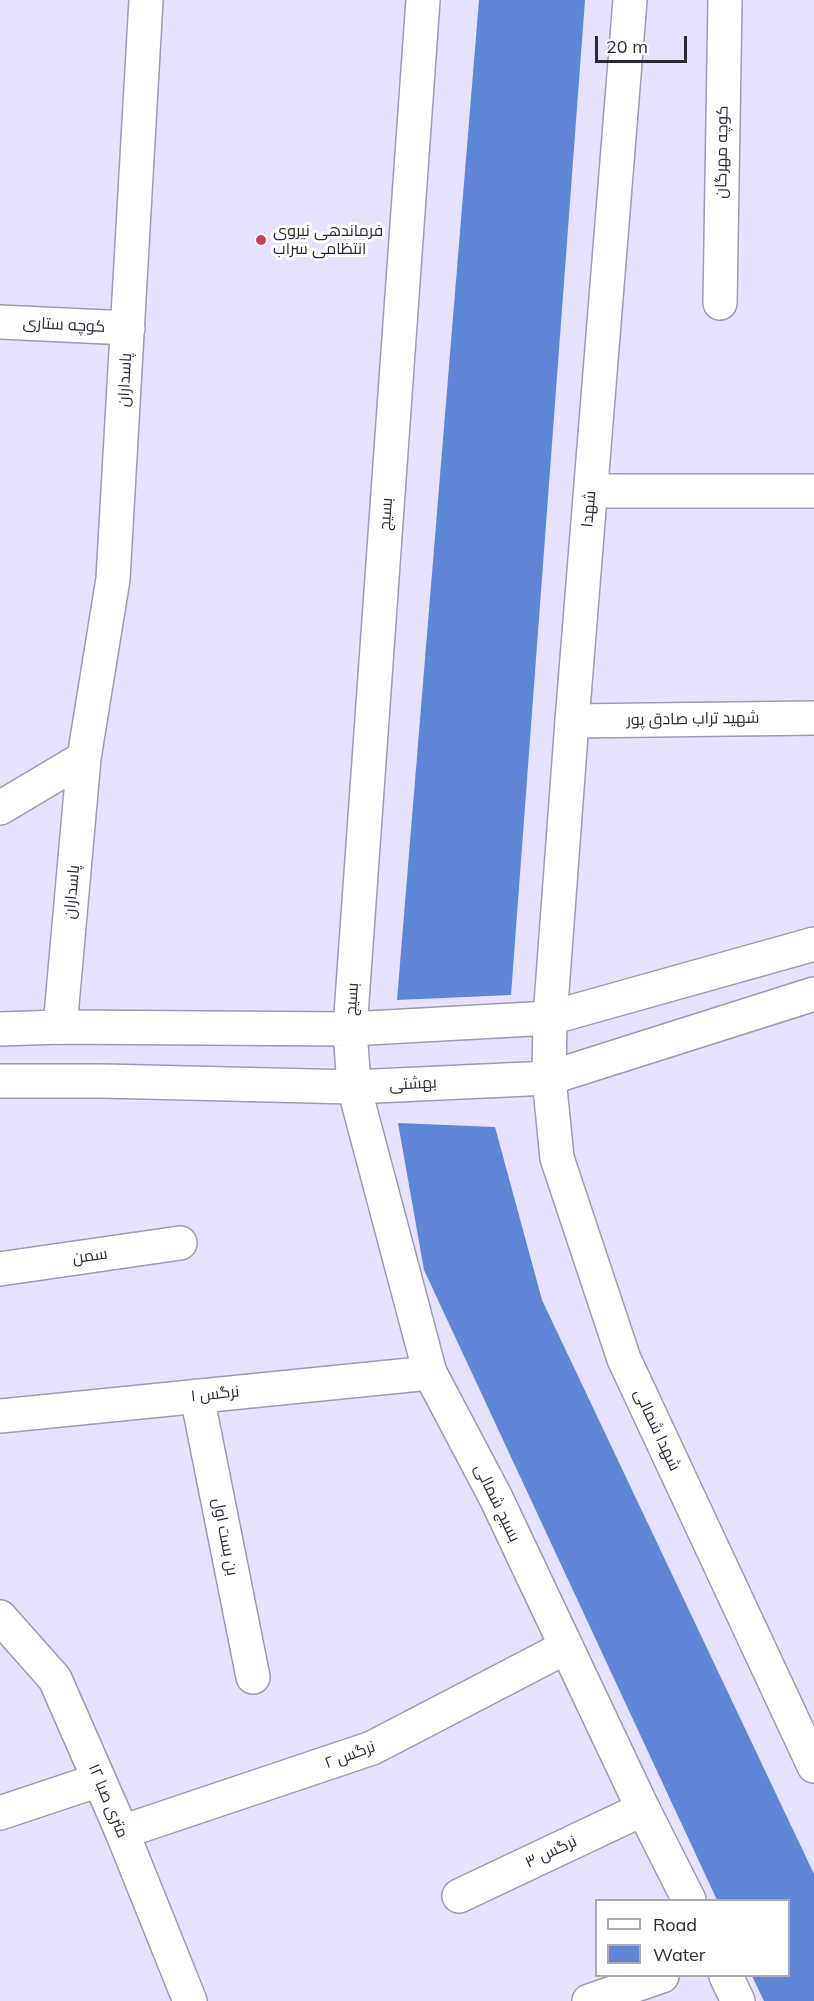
<!DOCTYPE html>
<html>
<head>
<meta charset="utf-8">
<style>
  body { margin:0 }
  #map { position:relative; width:814px; height:2001px; overflow:hidden; background:#e6e2fd; font-family:Mulish,sans-serif }
  canvas { display:block }
  .legend { position:absolute; left:595px; top:1899px; width:195px; height:78px; box-sizing:border-box; background:#fff; border:2px solid #aaa9ae; margin:0; padding:8px 10px; list-style:none; font-size:18px; color:#2b2934 }
  .legend li { display:flex; align-items:center; gap:12px; height:30px }
  .legend b { width:30px; border:2px solid #aaa9ae }
  .scale { position:absolute; left:595px; top:36px; width:92px; height:27px; box-sizing:border-box; border:3px solid #2b2934; border-top:0; padding-left:8px; font-size:18px; line-height:21px; white-space:nowrap; color:#2b2934; -webkit-text-stroke:4px #fff; paint-order:stroke }
</style>
</head>
<body>
<div id="map">
<canvas width="814" height="2001"></canvas>
<ul class="legend">
<li><b style="height:8px;background:#fff"></b>Road</li>
<li><b style="height:16px;background:#5f86d6"></b>Water</li>
</ul>
<div class="scale">20 m</div>
</div>
<script>
const ctx = document.querySelector('canvas').getContext('2d');
ctx.lineJoin = 'round';
function fill(path, color) {
  ctx.fillStyle = color;
  ctx.fill(path, 'evenodd');
}
function poly(rows) {
  const path = new Path2D();
  for (const r of rows) {
    path.moveTo(r[0], r[1]);
    for (let i = 2; i < r.length; i += 2) path.lineTo(r[i], r[i + 1]);
  }
  return path;
}
function trace(path, color, width, dash) {
  ctx.strokeStyle = color;
  ctx.lineWidth = width;
  ctx.lineCap = dash ? 'butt' : 'round';
  ctx.setLineDash(dash || []);
  ctx.stroke(path);
}
function label(font, color, halo, rows, align = 'center') {
  ctx.font = font + ' Mulish,Cairo,sans-serif';
  ctx.lineWidth = 6;
  ctx.setLineDash([]);
  ctx.textBaseline = 'middle';
  ctx.strokeStyle = halo;
  ctx.fillStyle = color;
  for (const [text, x, y, turn = 0] of rows) {
    ctx.save();
    ctx.translate(x, y);
    ctx.rotate((+turn || 0) * Math.PI / 180);
    ctx.textAlign = isNaN(turn) ? turn : align;
    if (halo) ctx.strokeText(text, 0, 0);
    ctx.fillText(text, 0, 0);
    ctx.restore();
  }
}
fill(poly([
  [479,0,585,0,511,995,397,1000],
  [398,1123,495,1127,542,1300,814,1874,814,2001,764,2001,752,1976,788,1976,788,1900,717,1900,424,1270]
]), '#5f86d6');
const minor = poly([
  [720,303,725,0],
  [0,322,128,328],
  [591,491,814,491],
  [572,721,814,718],
  [0,1269,180,1243],
  [197,1396,253,1677],
  [0,1416,430,1373],
  [0,1617,55,1679,122,1832,190,2001],
  [0,1813,99,1780],
  [122,1832,372,1748,566,1647],
  [459,1896,643,1809],
  [589,2001,662,1976]
]);
const tertiary = poly([
  [0,808,84,758,113,579,146,0],
  [550,1018,572,721,630,0],
  [60,1027,84,758],
  [350,1029,423,0],
  [549,1078,557,1158,624,1359,814,1766],
  [354,1087,430,1373,496,1498,643,1809,689,1900],
  [726,1976,738,2001]
]);
const secondary = poly([
  [0,1029,60,1027,350,1029,550,1018,814,944],
  [350,1029,354,1087],
  [549,1078,550,1018],
  [0,1081,103,1081,354,1087,549,1078,814,994]
]);
trace(minor, '#9e9ab3', 36);
trace(tertiary, '#9e9ab3', 36);
trace(secondary, '#9e9ab3', 36);
trace(minor, '#fff', 33);
trace(tertiary, '#fff', 33);
trace(secondary, '#fff', 33);
for (const [x, y, r, color] of [
  [261,240,6,"#ce3d55"]
]) {
  const dot = new Path2D();
  dot.arc(x, y, r, 0, 2 * Math.PI);
  ctx.fillStyle = color;
  ctx.fill(dot);
  trace(dot, '#fff', 2);
}
label('16px', '#2b2934', '#fff', [
  ["کوچه مهرگان",722,152,-89],
  ["کوچه ستاری",64,325,3],
  ["پاسداران",125,380,-87],
  ["شهدا",589,509,-85],
  ["بسیج",386,514,-86],
  ["شهید تراب صادق پور",693,719,-1],
  ["پاسداران",72,892,-85],
  ["بسیج",352,999,-86],
  ["بهشتی",413,1084,-3],
  ["سمن",90,1256,-8],
  ["نرگس ۱",215,1394,-6],
  ["شهدا شمالی",657,1430,65],
  ["بسیج شمالی",497,1503,64],
  ["بن بست اول",225,1537,79],
  ["نرگس ۲",350,1755,-20],
  ["۱۲ متری صبا",108,1801,67],
  ["نرگس ۳",551,1852,-25]
]);
label('16px', '#2b2934', '#fff', [
  ["فرماندهی نیروی",273,231],
  ["انتظامی سراب",273,249]
], 'left');
</script>
</body>
</html>
